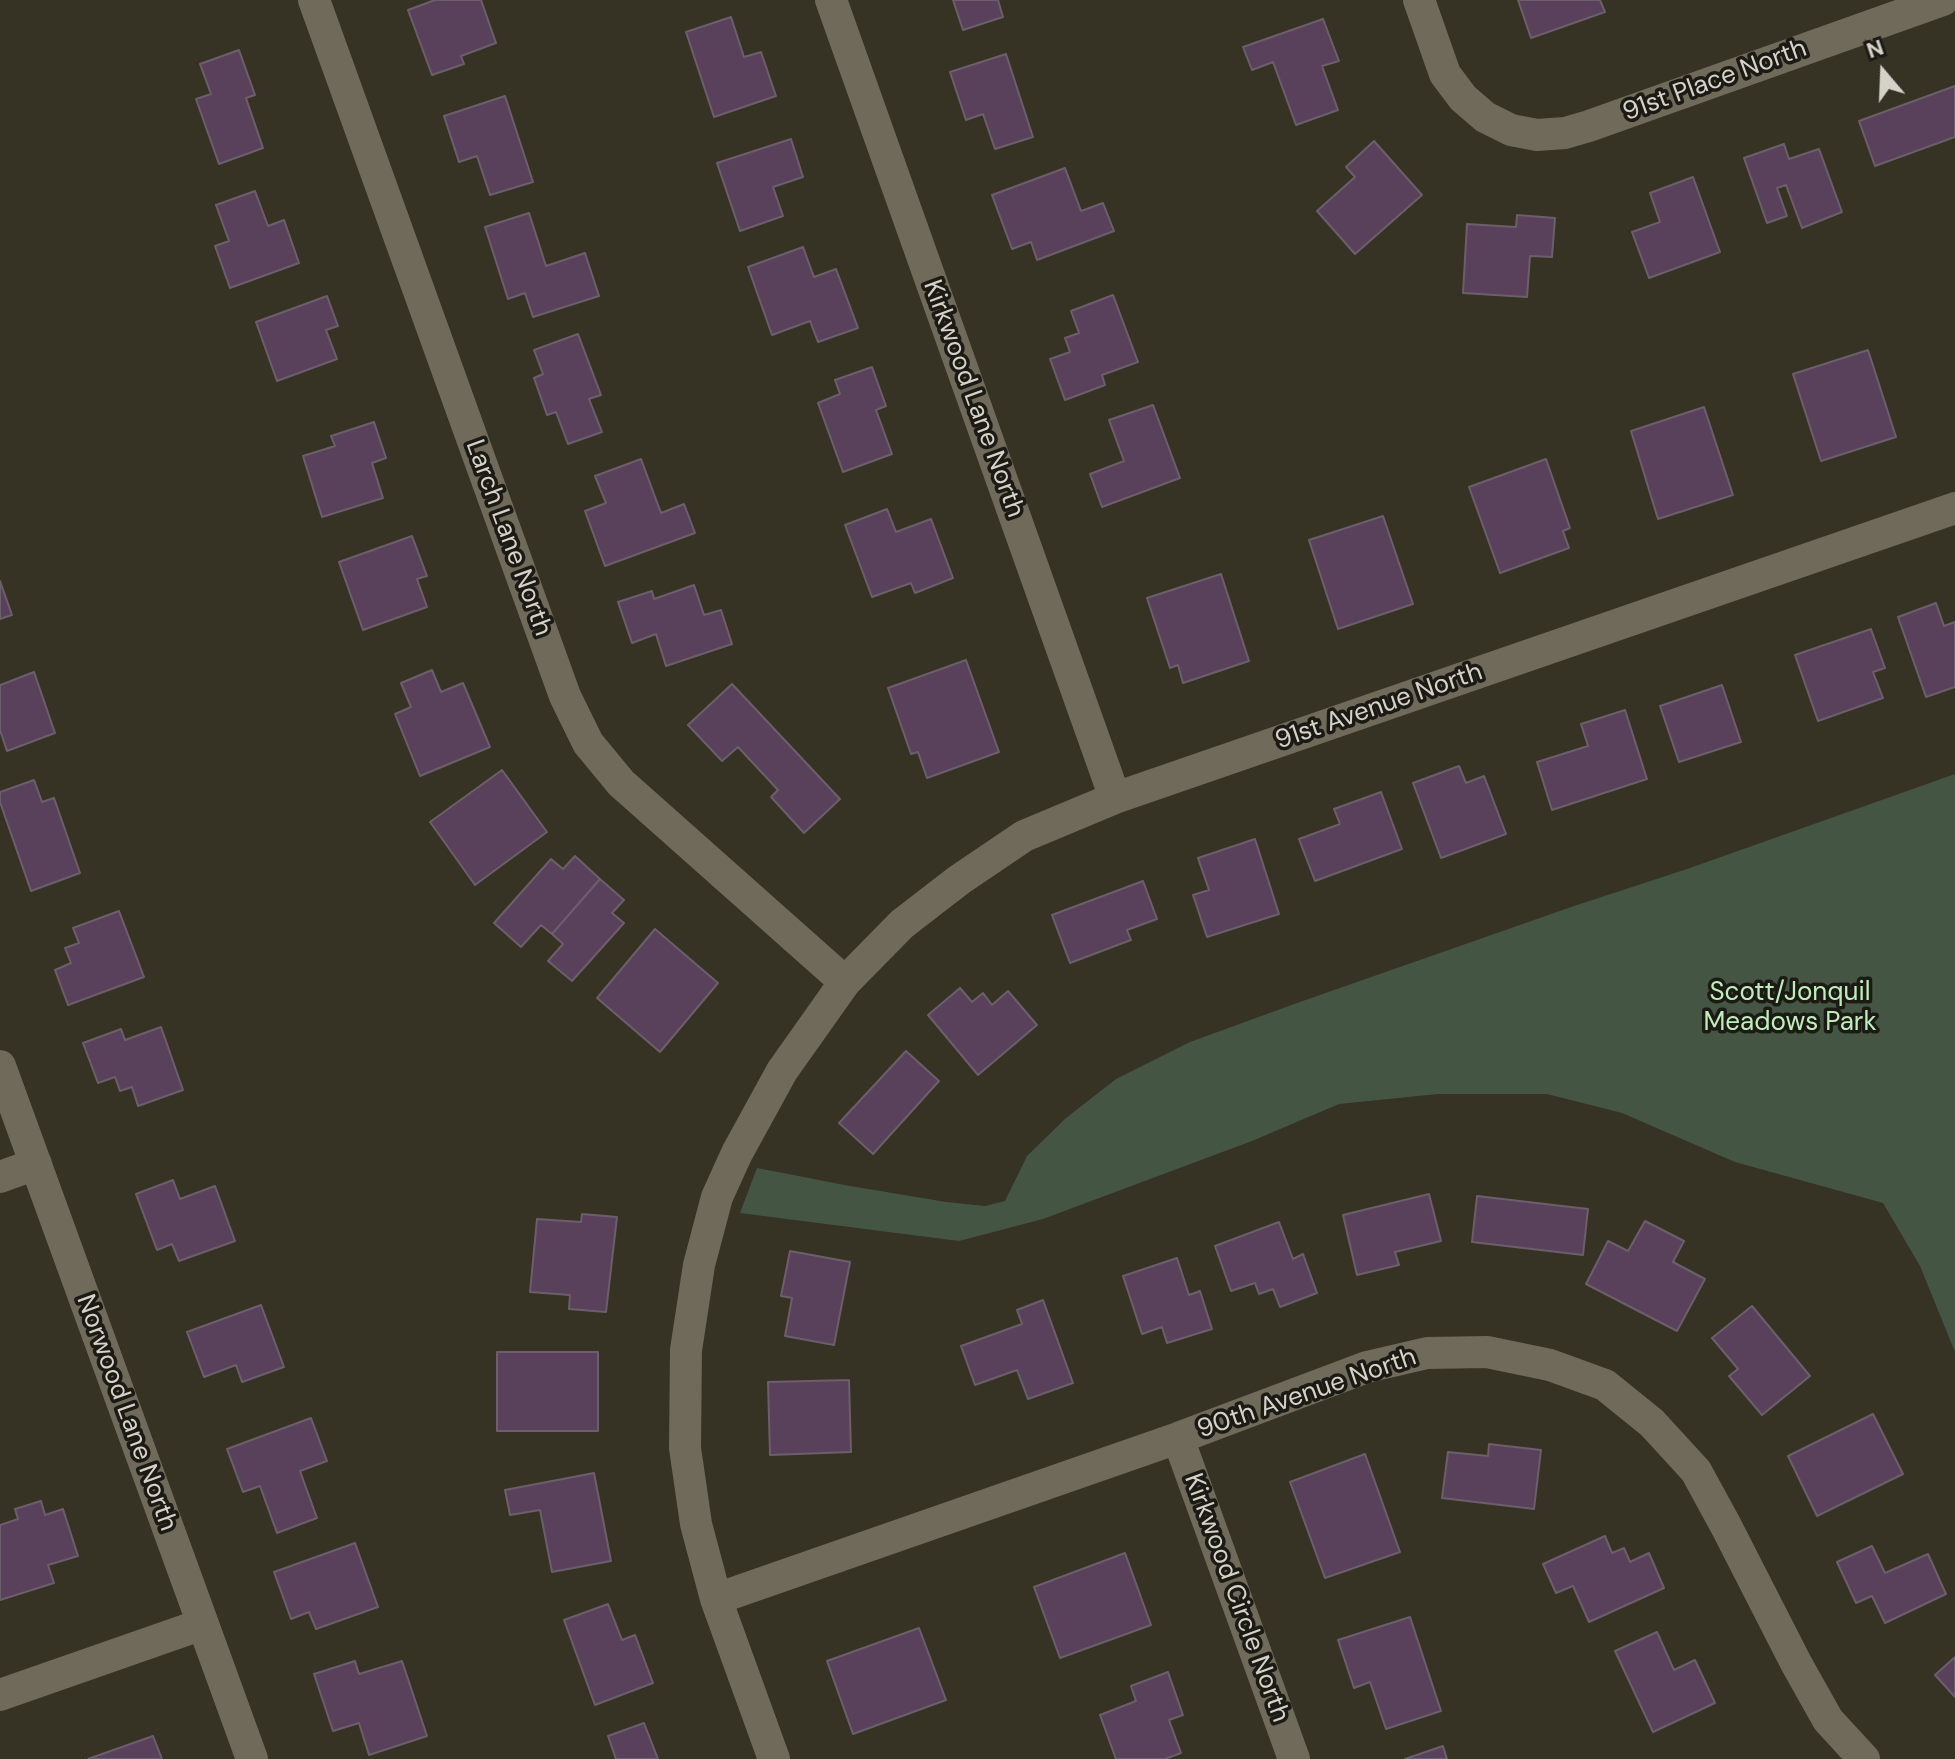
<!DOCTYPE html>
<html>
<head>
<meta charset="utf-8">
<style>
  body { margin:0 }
  #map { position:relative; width:1955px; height:1759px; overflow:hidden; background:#363224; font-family:"DM Sans",sans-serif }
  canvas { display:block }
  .north { position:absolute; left:1843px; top:32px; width:80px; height:80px; -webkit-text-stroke:6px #1c1a14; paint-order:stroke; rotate:341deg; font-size:22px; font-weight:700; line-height:32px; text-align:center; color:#d4d2c9 }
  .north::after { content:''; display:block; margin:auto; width:28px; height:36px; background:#d4d2c9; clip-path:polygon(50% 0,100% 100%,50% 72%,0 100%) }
</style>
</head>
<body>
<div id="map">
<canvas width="1955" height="1759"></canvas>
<div class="north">N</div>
</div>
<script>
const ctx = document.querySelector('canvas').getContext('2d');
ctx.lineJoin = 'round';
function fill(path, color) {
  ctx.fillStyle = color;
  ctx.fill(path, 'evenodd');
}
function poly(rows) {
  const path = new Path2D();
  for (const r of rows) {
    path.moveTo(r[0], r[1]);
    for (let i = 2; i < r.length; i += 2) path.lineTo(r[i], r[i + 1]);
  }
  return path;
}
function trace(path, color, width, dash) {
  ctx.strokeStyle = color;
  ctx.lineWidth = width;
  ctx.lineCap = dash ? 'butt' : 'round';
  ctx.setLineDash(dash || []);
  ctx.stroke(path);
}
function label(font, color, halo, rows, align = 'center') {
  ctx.font = font + ' "DM Sans",sans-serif';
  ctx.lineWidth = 7;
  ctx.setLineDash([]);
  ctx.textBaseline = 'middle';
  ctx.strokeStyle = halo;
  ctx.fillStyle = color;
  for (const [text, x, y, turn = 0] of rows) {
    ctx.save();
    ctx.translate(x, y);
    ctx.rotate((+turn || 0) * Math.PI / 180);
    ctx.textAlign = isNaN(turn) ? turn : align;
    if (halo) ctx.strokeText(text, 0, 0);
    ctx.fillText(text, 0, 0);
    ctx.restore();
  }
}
fill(poly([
  [1955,774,1955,1352,1920,1266,1883,1203,1735,1162,1622,1113,1547,1094,1438,1094,1339,1104,1252,1141,1043,1219,959,1241,740,1213,757,1168,850,1186,946,1202,985,1206,1005,1201,1027,1156,1066,1118,1116,1079,1190,1042,1297,1003,1574,906,1687,869]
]), '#455543');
const building = poly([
  [435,0,481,0,496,43,461,56,464,64,432,75,408,10,435,0],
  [953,0,998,0,1003,17,963,30,953,0],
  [1518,0,1600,0,1605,12,1531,38,1518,0],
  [731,17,744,57,761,52,776,96,714,117,686,32,731,17],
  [1323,19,1339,61,1322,66,1338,110,1296,125,1273,62,1252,70,1243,47,1323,19],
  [239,50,255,95,246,98,263,148,219,164,196,99,211,94,200,64,239,50],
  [1006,54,1033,137,995,149,983,114,966,120,950,72,1006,54],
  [1955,86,1955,137,1875,166,1859,121,1955,86],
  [505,96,533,182,490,195,477,156,459,162,444,116,505,96],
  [791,139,803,177,773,187,783,216,740,231,717,163,791,139],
  [1374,141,1422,195,1355,254,1317,211,1355,177,1346,167,1374,141],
  [1784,144,1789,159,1819,149,1842,212,1802,228,1786,185,1777,188,1787,216,1767,223,1744,158,1784,144],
  [1065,168,1081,211,1103,203,1114,231,1037,260,1031,242,1012,249,992,195,1065,168],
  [1693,177,1720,252,1649,278,1632,232,1660,222,1650,193,1693,177],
  [255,191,268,226,284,220,299,263,230,288,215,246,229,241,216,205,255,191],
  [529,213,546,266,585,253,599,296,533,317,525,293,508,299,485,227,529,213],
  [1517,215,1555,218,1552,257,1530,256,1527,297,1463,293,1467,224,1516,227,1517,215],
  [803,247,814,277,836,269,858,328,818,342,810,321,772,335,748,267,803,247],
  [1113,295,1138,362,1102,375,1105,385,1065,400,1050,359,1070,352,1065,338,1079,333,1071,311,1113,295],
  [327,296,338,326,326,330,337,359,277,381,256,322,327,296],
  [578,334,601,395,589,399,602,432,568,444,556,412,547,415,534,378,543,374,534,350,578,334],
  [1868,350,1896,437,1821,461,1793,374,1868,350],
  [872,367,886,406,876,410,892,454,843,472,818,403,840,394,835,380,872,367],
  [1153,405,1180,478,1102,507,1090,474,1124,461,1109,420,1153,405],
  [1704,407,1733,495,1658,519,1631,431,1704,407],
  [374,422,386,458,372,463,383,498,322,517,303,456,335,446,331,436,374,422],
  [641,459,661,513,684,504,695,533,605,566,585,511,606,503,595,476,641,459],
  [1546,459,1570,528,1563,531,1569,548,1500,573,1469,487,1546,459],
  [887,509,896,532,931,519,953,578,915,593,911,583,872,597,845,525,887,509],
  [1383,516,1413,604,1338,629,1309,540,1383,516],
  [412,536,427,576,417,579,427,607,363,630,339,562,412,536],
  [1221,574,1249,661,1183,683,1178,665,1170,668,1147,598,1221,574],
  [0,581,12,615,0,619,0,581],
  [694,585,704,615,721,610,732,644,666,666,656,634,632,643,618,602,652,591,654,599,694,585],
  [1936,603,1944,626,1955,622,1955,687,1926,697,1898,617,1936,603],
  [1871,629,1885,668,1873,672,1883,698,1818,721,1795,655,1871,629],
  [966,660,999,752,927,778,918,752,911,754,888,688,966,660],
  [432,670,441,692,463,683,490,747,420,776,395,714,411,707,401,683,432,670],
  [34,672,55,733,7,751,0,730,0,685,34,672],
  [732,684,840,799,804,833,771,797,778,790,738,747,722,761,688,725,732,684],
  [1722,685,1741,742,1679,762,1660,706,1722,685],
  [1625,710,1647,779,1552,810,1537,762,1588,746,1581,724,1625,710],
  [1459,766,1466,783,1484,776,1506,834,1441,858,1413,783,1459,766],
  [502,770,547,832,475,885,430,822,502,770],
  [34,780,42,802,54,798,80,873,31,891,0,802,0,792,34,780],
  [1381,792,1402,849,1315,881,1299,839,1340,824,1334,809,1381,792],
  [1255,839,1279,914,1207,937,1193,895,1209,890,1198,858,1255,839],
  [575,856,600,879,552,934,541,925,521,947,494,923,551,859,563,869,575,856],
  [600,879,624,900,612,913,624,923,572,981,548,961,563,944,552,934,600,879],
  [1143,881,1157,919,1127,930,1131,940,1070,963,1052,915,1143,881],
  [119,911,144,977,68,1005,55,970,71,963,65,948,79,943,73,928,119,911],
  [655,929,718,983,660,1052,597,998,655,929],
  [960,988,972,1002,983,993,992,1005,1008,991,1037,1025,978,1075,928,1015,960,988],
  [161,1027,183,1090,138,1106,132,1087,120,1091,115,1077,98,1083,83,1043,121,1029,125,1040,161,1027],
  [906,1051,939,1081,873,1154,839,1123,906,1051],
  [173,1180,180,1199,215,1186,235,1241,179,1261,172,1244,157,1250,136,1194,173,1180],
  [1429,1194,1441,1241,1395,1252,1399,1265,1357,1275,1343,1215,1429,1194],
  [1477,1196,1588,1209,1583,1255,1472,1242,1477,1196],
  [582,1214,617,1217,606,1312,569,1309,570,1295,530,1292,537,1219,581,1222,582,1214],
  [1645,1221,1684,1241,1673,1262,1705,1279,1677,1331,1586,1284,1608,1241,1628,1251,1645,1221],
  [1279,1222,1293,1259,1303,1254,1317,1293,1280,1307,1273,1289,1259,1294,1255,1283,1231,1291,1215,1246,1279,1222],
  [790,1251,850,1262,834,1345,785,1336,792,1298,781,1296,790,1251],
  [1177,1258,1189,1295,1200,1291,1212,1329,1167,1343,1162,1327,1142,1334,1123,1276,1177,1258],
  [1043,1300,1073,1383,1028,1399,1017,1370,975,1385,961,1346,1022,1324,1017,1310,1043,1300],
  [261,1305,284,1367,242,1382,236,1365,204,1377,187,1332,261,1305],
  [1752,1306,1810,1376,1762,1415,1729,1376,1738,1369,1712,1338,1752,1306],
  [497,1352,598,1352,598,1431,497,1431,497,1352],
  [849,1380,851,1452,770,1455,768,1382,849,1380],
  [1873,1414,1903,1474,1817,1516,1788,1456,1873,1414],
  [311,1418,327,1461,300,1471,317,1518,277,1533,260,1486,243,1492,227,1449,311,1418],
  [1489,1444,1541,1450,1534,1509,1442,1498,1448,1452,1488,1456,1489,1444],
  [1365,1454,1400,1552,1325,1578,1290,1482,1365,1454],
  [594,1473,611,1561,552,1572,540,1510,510,1515,505,1490,594,1473],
  [41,1501,45,1515,63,1509,78,1556,48,1565,54,1583,0,1600,0,1525,18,1519,15,1509,41,1501],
  [1605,1536,1612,1553,1624,1548,1630,1562,1649,1553,1664,1588,1589,1622,1573,1586,1556,1593,1543,1564,1605,1536],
  [355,1543,378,1607,316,1629,309,1612,291,1619,274,1572,355,1543],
  [1872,1546,1885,1573,1928,1554,1946,1594,1885,1623,1872,1596,1856,1603,1837,1562,1872,1546],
  [1125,1553,1151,1625,1060,1658,1034,1587,1125,1553],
  [608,1604,622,1640,635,1635,653,1683,595,1705,564,1620,608,1604],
  [1410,1617,1441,1711,1386,1729,1370,1682,1354,1688,1338,1640,1410,1617],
  [919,1628,946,1700,853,1734,827,1661,919,1628],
  [1657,1632,1674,1670,1695,1660,1715,1703,1653,1732,1615,1651,1657,1632],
  [1955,1657,1955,1697,1935,1675,1955,1657],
  [355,1661,359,1674,402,1661,427,1736,369,1755,359,1723,333,1731,314,1674,355,1661],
  [1168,1672,1183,1715,1169,1720,1181,1753,1165,1759,1116,1759,1100,1715,1136,1701,1131,1686,1168,1672],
  [644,1723,658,1759,616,1759,608,1736,644,1723],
  [153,1736,162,1759,88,1759,153,1736],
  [1443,1746,1447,1759,1405,1759,1443,1746]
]);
fill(building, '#5a415b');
trace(building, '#6b5f6b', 2);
trace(poly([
  [314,0,565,696,588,743,621,783,845,982],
  [831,0,1115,798],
  [1419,0,1445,74,1463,98,1485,117,1511,130,1537,135,1565,133,1589,126,1943,0],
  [0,1066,252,1759],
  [0,1177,36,1164],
  [1178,1438,1294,1759],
  [716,1599,1178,1438,1367,1367,1427,1353,1487,1352,1550,1365,1605,1385,1652,1423,1696,1471,1726,1526,1796,1663,1828,1720,1864,1759],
  [0,1695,203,1624],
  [774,1759,716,1599,696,1524,685,1448,686,1350,699,1265,717,1197,737,1153,782,1071,845,982,902,924,959,880,1024,836,1115,798,1955,508]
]), '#6f6a5a', 32);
label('26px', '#d4d2c9', '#1c1a14', [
  ["91st Place North",1715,81,-20],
  ["Kirkwood Lane North",973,399,70],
  ["Larch Lane North",508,538,70],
  ["91st Avenue North",1379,707,-19],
  ["90th Avenue North",1307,1394,-19],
  ["Norwood Lane North",126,1413,70],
  ["Kirkwood Circle North",1236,1598,70]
]);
label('26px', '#c0eebb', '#1c1a14', [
  ["Scott/Jonquil",1790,993],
  ["Meadows Park",1790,1023]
]);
</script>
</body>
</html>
